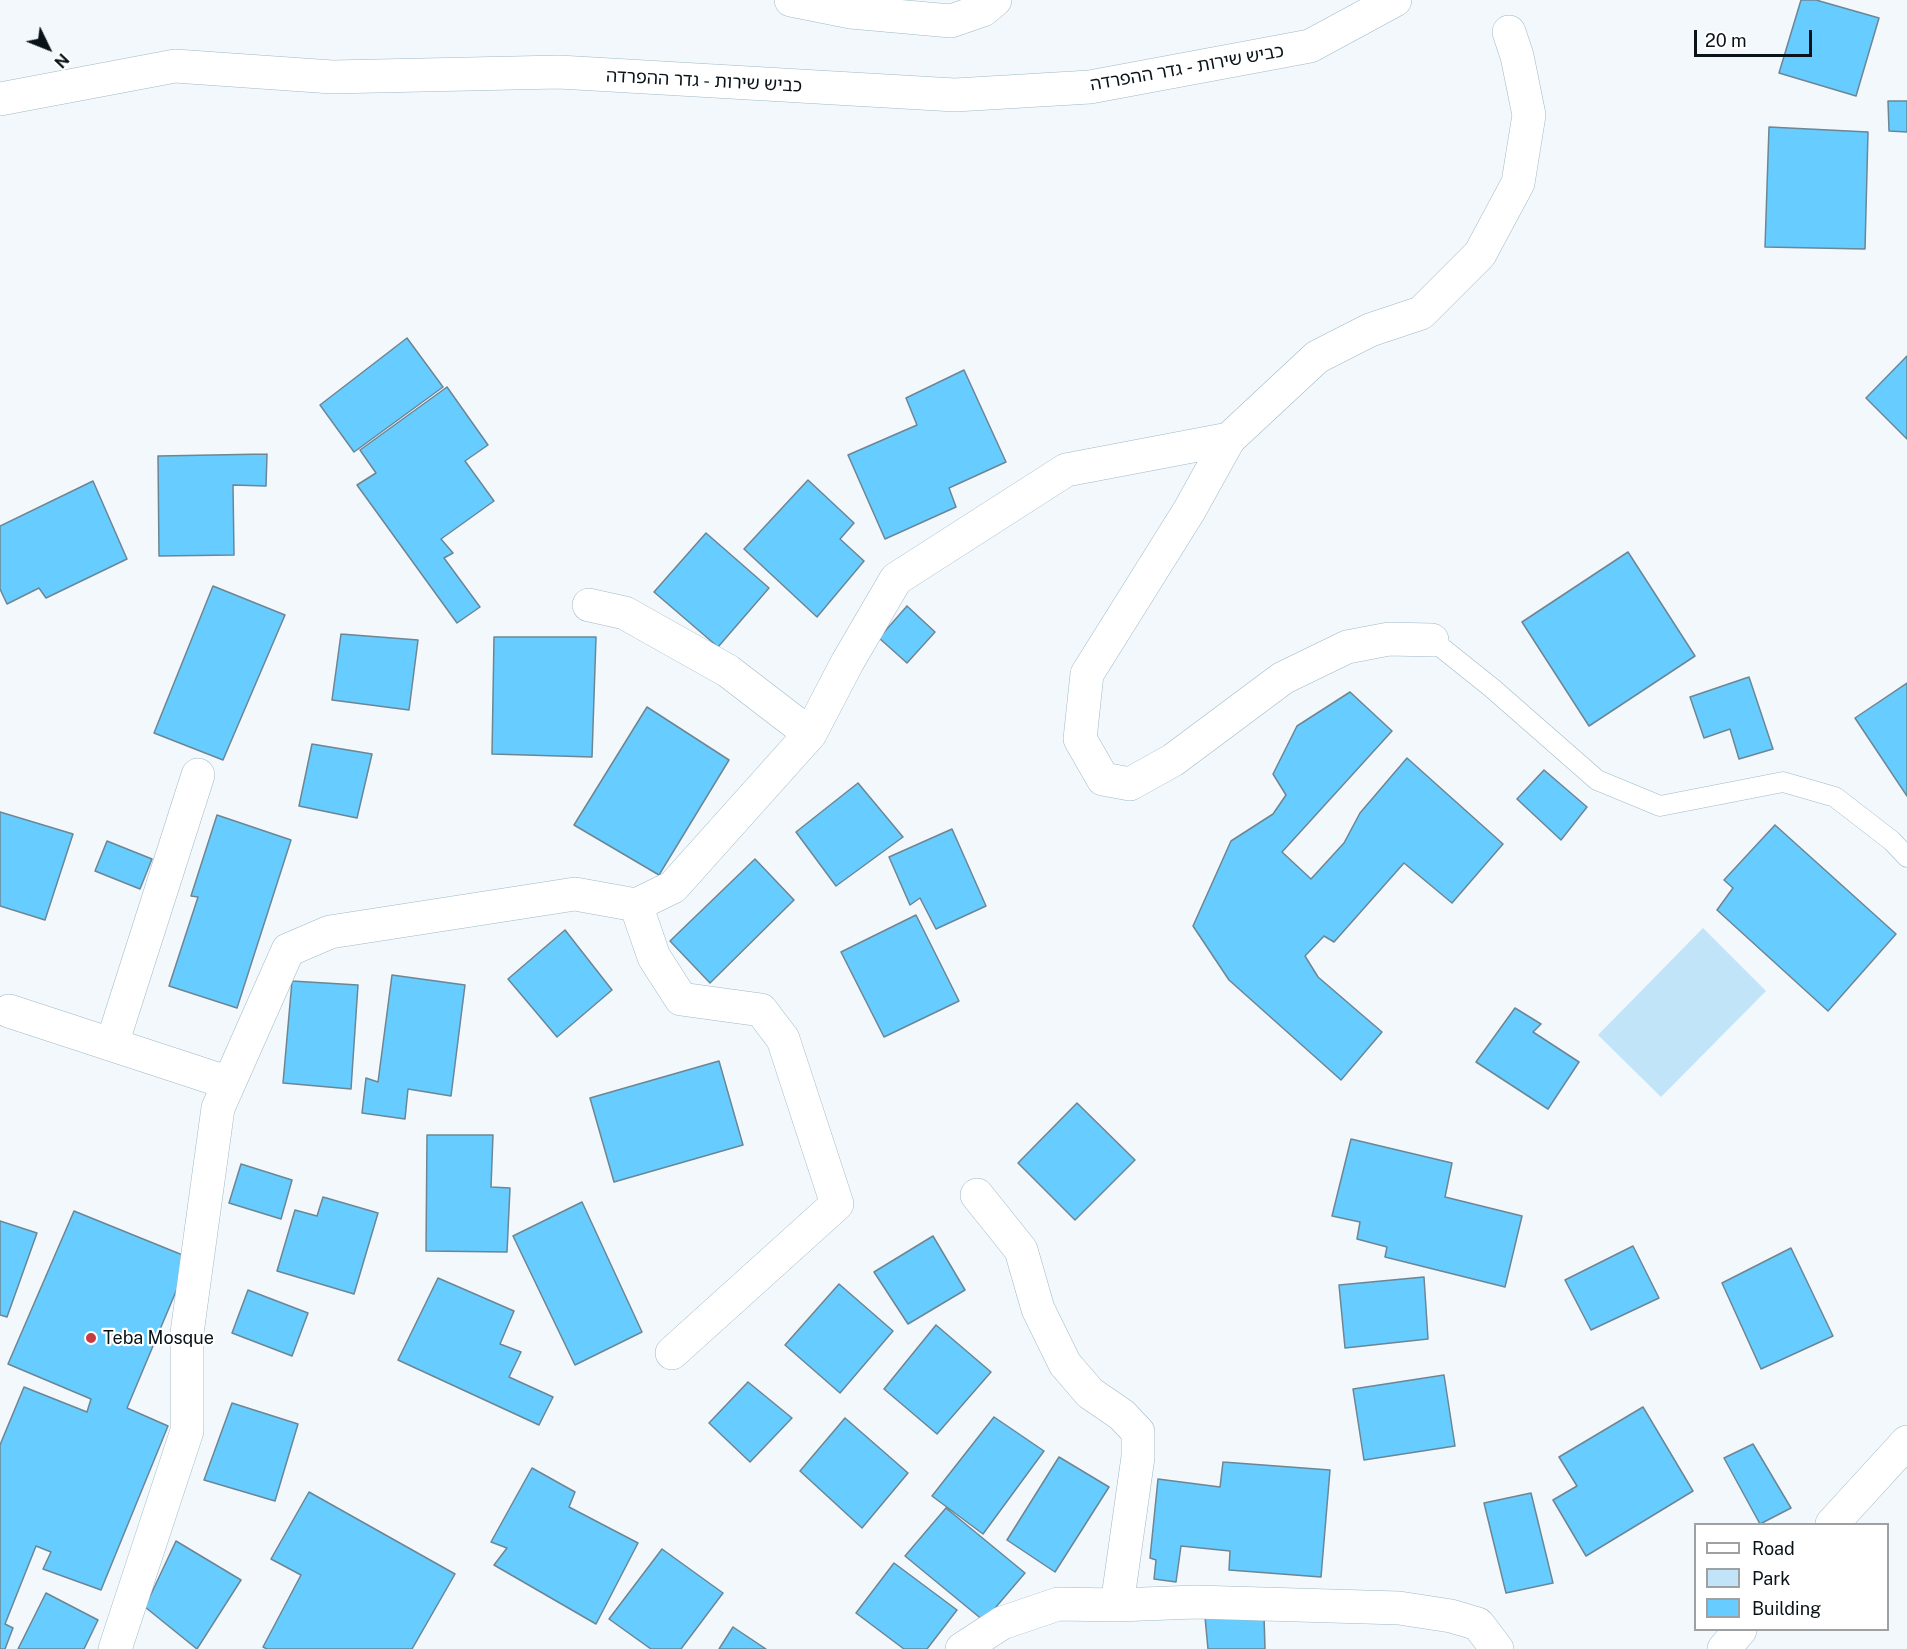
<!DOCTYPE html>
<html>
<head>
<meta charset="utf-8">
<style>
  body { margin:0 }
  #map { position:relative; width:1907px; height:1649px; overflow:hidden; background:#f3f8fc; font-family:"Public Sans",sans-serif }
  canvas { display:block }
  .legend { position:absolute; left:1694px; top:1523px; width:195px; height:108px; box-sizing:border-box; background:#fff; border:2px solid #9da1a3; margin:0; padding:8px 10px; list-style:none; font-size:18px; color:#091318 }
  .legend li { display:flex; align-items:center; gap:12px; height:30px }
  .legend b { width:30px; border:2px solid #9da1a3 }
  .north { position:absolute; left:18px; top:18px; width:60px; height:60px; -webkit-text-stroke:4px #fff; paint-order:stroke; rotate:133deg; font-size:16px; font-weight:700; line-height:24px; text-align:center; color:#091318 }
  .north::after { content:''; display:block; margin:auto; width:21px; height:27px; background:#091318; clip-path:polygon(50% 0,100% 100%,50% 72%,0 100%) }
  .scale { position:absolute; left:1694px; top:30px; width:118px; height:27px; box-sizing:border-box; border:3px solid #091318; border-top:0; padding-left:8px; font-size:18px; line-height:21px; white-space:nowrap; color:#091318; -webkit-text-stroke:4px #fff; paint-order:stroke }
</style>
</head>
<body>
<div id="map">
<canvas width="1907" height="1649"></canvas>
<ul class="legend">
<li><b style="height:8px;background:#fff"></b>Road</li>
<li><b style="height:16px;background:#c1e4f8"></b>Park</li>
<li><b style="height:16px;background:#67ccff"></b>Building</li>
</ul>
<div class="north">N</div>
<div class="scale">20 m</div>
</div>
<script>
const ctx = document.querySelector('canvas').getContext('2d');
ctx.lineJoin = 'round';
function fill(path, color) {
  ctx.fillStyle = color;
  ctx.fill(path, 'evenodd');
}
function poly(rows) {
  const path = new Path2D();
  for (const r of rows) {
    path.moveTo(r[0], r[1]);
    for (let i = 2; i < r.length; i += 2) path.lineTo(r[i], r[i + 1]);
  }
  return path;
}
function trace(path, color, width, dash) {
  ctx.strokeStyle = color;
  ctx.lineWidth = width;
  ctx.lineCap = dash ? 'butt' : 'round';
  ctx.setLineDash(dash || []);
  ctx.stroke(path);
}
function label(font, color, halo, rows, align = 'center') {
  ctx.font = font + ' "Public Sans","Noto Sans Hebrew",sans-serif';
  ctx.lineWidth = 4.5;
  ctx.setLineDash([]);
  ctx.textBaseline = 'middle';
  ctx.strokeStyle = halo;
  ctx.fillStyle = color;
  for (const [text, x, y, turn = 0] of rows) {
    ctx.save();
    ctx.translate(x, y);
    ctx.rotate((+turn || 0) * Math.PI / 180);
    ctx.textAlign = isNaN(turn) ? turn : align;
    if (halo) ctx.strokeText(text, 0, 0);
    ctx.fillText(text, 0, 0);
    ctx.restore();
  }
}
fill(poly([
  [1703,928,1766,991,1661,1097,1598,1035]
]), '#c1e4f8');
const building = poly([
  [1801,0,1816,0,1879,18,1856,96,1779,73,1801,0],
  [1888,101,1907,101,1907,132,1889,131,1888,101],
  [1769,127,1868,132,1865,249,1765,247,1769,127],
  [407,338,443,387,354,452,320,405,407,338],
  [1907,356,1907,439,1866,398,1907,356],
  [964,370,1006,462,949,488,956,507,885,539,848,455,917,425,906,398,964,370],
  [447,387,488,445,465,461,494,501,441,539,453,553,444,558,480,607,457,623,357,485,376,473,360,450,447,387],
  [267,454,266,486,233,485,234,555,159,556,158,456,267,454],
  [808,480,854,523,840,539,864,561,817,617,744,549,808,480],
  [93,481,127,559,46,598,39,588,7,604,0,589,0,526,93,481],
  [706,533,769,588,718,647,654,592,706,533],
  [1628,552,1695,656,1589,726,1522,622,1628,552],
  [213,586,285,615,223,760,154,733,213,586],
  [907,606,935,632,907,663,879,638,907,606],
  [341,634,418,640,409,710,332,700,341,634],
  [494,637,596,637,592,757,492,754,494,637],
  [1749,677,1773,749,1739,759,1730,729,1704,738,1690,697,1749,677],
  [1907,683,1907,796,1855,718,1907,683],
  [1350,692,1392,731,1282,852,1311,879,1344,843,1360,813,1407,758,1503,844,1452,903,1404,863,1334,942,1324,936,1305,956,1318,977,1382,1032,1341,1080,1229,980,1193,926,1231,841,1273,814,1286,795,1273,774,1297,726,1350,692],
  [647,707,729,760,659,875,574,825,647,707],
  [312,744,372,754,357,818,299,806,312,744],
  [1544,770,1587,807,1561,840,1517,799,1544,770],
  [858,783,903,837,836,886,796,832,858,783],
  [0,812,73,834,45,920,0,906,0,812],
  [217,815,291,840,237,1008,169,986,198,897,191,896,217,815],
  [1775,825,1896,934,1828,1011,1717,910,1733,888,1724,880,1775,825],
  [952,829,986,906,936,929,920,898,910,905,889,857,952,829],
  [107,841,152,859,140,889,95,871,107,841],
  [755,859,794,900,710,983,670,941,755,859],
  [916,915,959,1001,884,1037,841,952,916,915],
  [565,930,612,990,557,1037,508,979,565,930],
  [392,975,465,985,451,1096,408,1089,405,1119,362,1113,366,1078,378,1082,392,975],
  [292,981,358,985,351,1089,283,1083,292,981],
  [1515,1008,1541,1024,1533,1032,1579,1062,1548,1109,1476,1062,1515,1008],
  [719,1061,743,1145,614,1182,590,1098,719,1061],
  [1077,1103,1135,1160,1075,1220,1018,1163,1077,1103],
  [427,1135,493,1135,491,1187,510,1188,507,1252,426,1251,427,1135],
  [1351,1139,1452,1163,1445,1197,1522,1216,1505,1287,1385,1257,1387,1247,1357,1239,1360,1222,1332,1216,1351,1139],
  [241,1164,292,1180,281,1219,229,1203,241,1164],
  [323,1197,378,1213,354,1294,277,1271,295,1210,317,1216,323,1197],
  [582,1202,642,1332,575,1365,513,1236,582,1202],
  [74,1211,190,1258,127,1408,168,1426,101,1590,43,1569,51,1552,36,1546,5,1624,13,1628,5,1649,0,1649,0,1445,24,1387,87,1412,91,1399,8,1364,74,1211],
  [0,1221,37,1233,7,1317,0,1315,0,1221],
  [933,1236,965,1290,908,1324,874,1272,933,1236],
  [1633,1246,1659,1298,1591,1330,1565,1280,1633,1246],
  [1791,1248,1833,1336,1761,1369,1722,1283,1791,1248],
  [1424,1277,1428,1339,1345,1348,1339,1285,1424,1277],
  [438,1278,514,1311,500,1344,521,1352,509,1377,553,1397,539,1425,398,1360,438,1278],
  [839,1284,893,1331,840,1393,785,1345,839,1284],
  [248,1290,308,1313,292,1356,232,1333,248,1290],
  [936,1325,991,1372,937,1434,884,1389,936,1325],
  [1444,1375,1455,1446,1364,1460,1353,1389,1444,1375],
  [748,1382,792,1418,750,1462,709,1423,748,1382],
  [232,1403,298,1424,275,1501,204,1480,232,1403],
  [1643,1407,1693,1491,1586,1556,1553,1500,1577,1486,1559,1457,1643,1407],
  [994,1417,1044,1451,983,1534,932,1496,994,1417],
  [845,1418,908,1473,862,1528,800,1471,845,1418],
  [1753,1444,1791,1508,1760,1524,1724,1458,1753,1444],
  [1059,1457,1109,1487,1055,1572,1007,1540,1059,1457],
  [1223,1462,1330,1470,1321,1577,1229,1570,1230,1551,1181,1546,1176,1582,1154,1579,1156,1560,1150,1558,1158,1479,1220,1487,1223,1462],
  [532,1468,575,1492,569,1507,638,1543,596,1624,494,1565,507,1548,491,1542,532,1468],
  [309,1492,455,1574,412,1649,267,1649,263,1647,301,1575,271,1559,309,1492],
  [1531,1493,1553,1583,1506,1593,1484,1503,1531,1493],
  [946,1508,1025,1573,984,1621,905,1556,946,1508],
  [176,1541,241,1580,197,1649,145,1607,176,1541],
  [662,1549,723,1593,681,1649,651,1649,609,1619,662,1549],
  [894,1563,957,1610,927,1649,904,1649,856,1613,894,1563],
  [46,1593,98,1620,84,1649,18,1649,46,1593],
  [1264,1615,1265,1649,1208,1649,1205,1617,1264,1615],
  [733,1627,766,1649,719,1649,733,1627]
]);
fill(building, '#67ccff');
trace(building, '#6c8694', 1.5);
const lane = poly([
  [1432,640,1492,688,1597,780,1660,806,1783,782,1835,797,1892,841,1907,857]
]);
const street = poly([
  [791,0,851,12,951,21,983,10,995,0],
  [0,99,175,66,332,77,559,72,955,95,1090,87,1310,46,1395,0],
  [1229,439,1317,357,1370,330,1421,313,1480,254,1518,183,1529,115,1517,56,1509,32],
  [589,605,625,613,728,671,810,734],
  [636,905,654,957,681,999,761,1010,783,1039,837,1204,672,1353],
  [9,1011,229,1083],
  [112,1044,198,775],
  [977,1195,1021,1250,1038,1309,1065,1364,1090,1393,1122,1415,1138,1432,1138,1457,1117,1605],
  [1832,1524,1907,1442],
  [115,1649,187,1431,187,1333,218,1108,288,950,330,932,575,894,636,905,673,887,810,734,847,663,896,579,1066,470,1229,439,1189,511,1087,674,1080,739,1103,779,1130,784,1173,760,1283,678,1347,647,1389,639,1432,640],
  [962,1649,1002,1623,1058,1604,1117,1605,1196,1602,1399,1608,1451,1616,1478,1624,1497,1649],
  [1724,1649,1740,1630]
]);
trace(lane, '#9eb9c8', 21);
trace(street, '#9eb9c8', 34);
trace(lane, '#fff', 20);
trace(street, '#fff', 33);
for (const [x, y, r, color] of [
  [91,1338,6,"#ca3b41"]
]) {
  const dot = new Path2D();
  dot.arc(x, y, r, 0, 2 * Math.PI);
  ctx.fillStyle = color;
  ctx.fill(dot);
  trace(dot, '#fff', 2);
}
label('18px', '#091318', '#fff', [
  ["כביש שירות - גדר ההפרדה",1187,68,-10],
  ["כביש שירות - גדר ההפרדה",704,81,3]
]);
label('18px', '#091318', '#fff', [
  ["Teba Mosque",103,1338]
], 'left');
</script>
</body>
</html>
